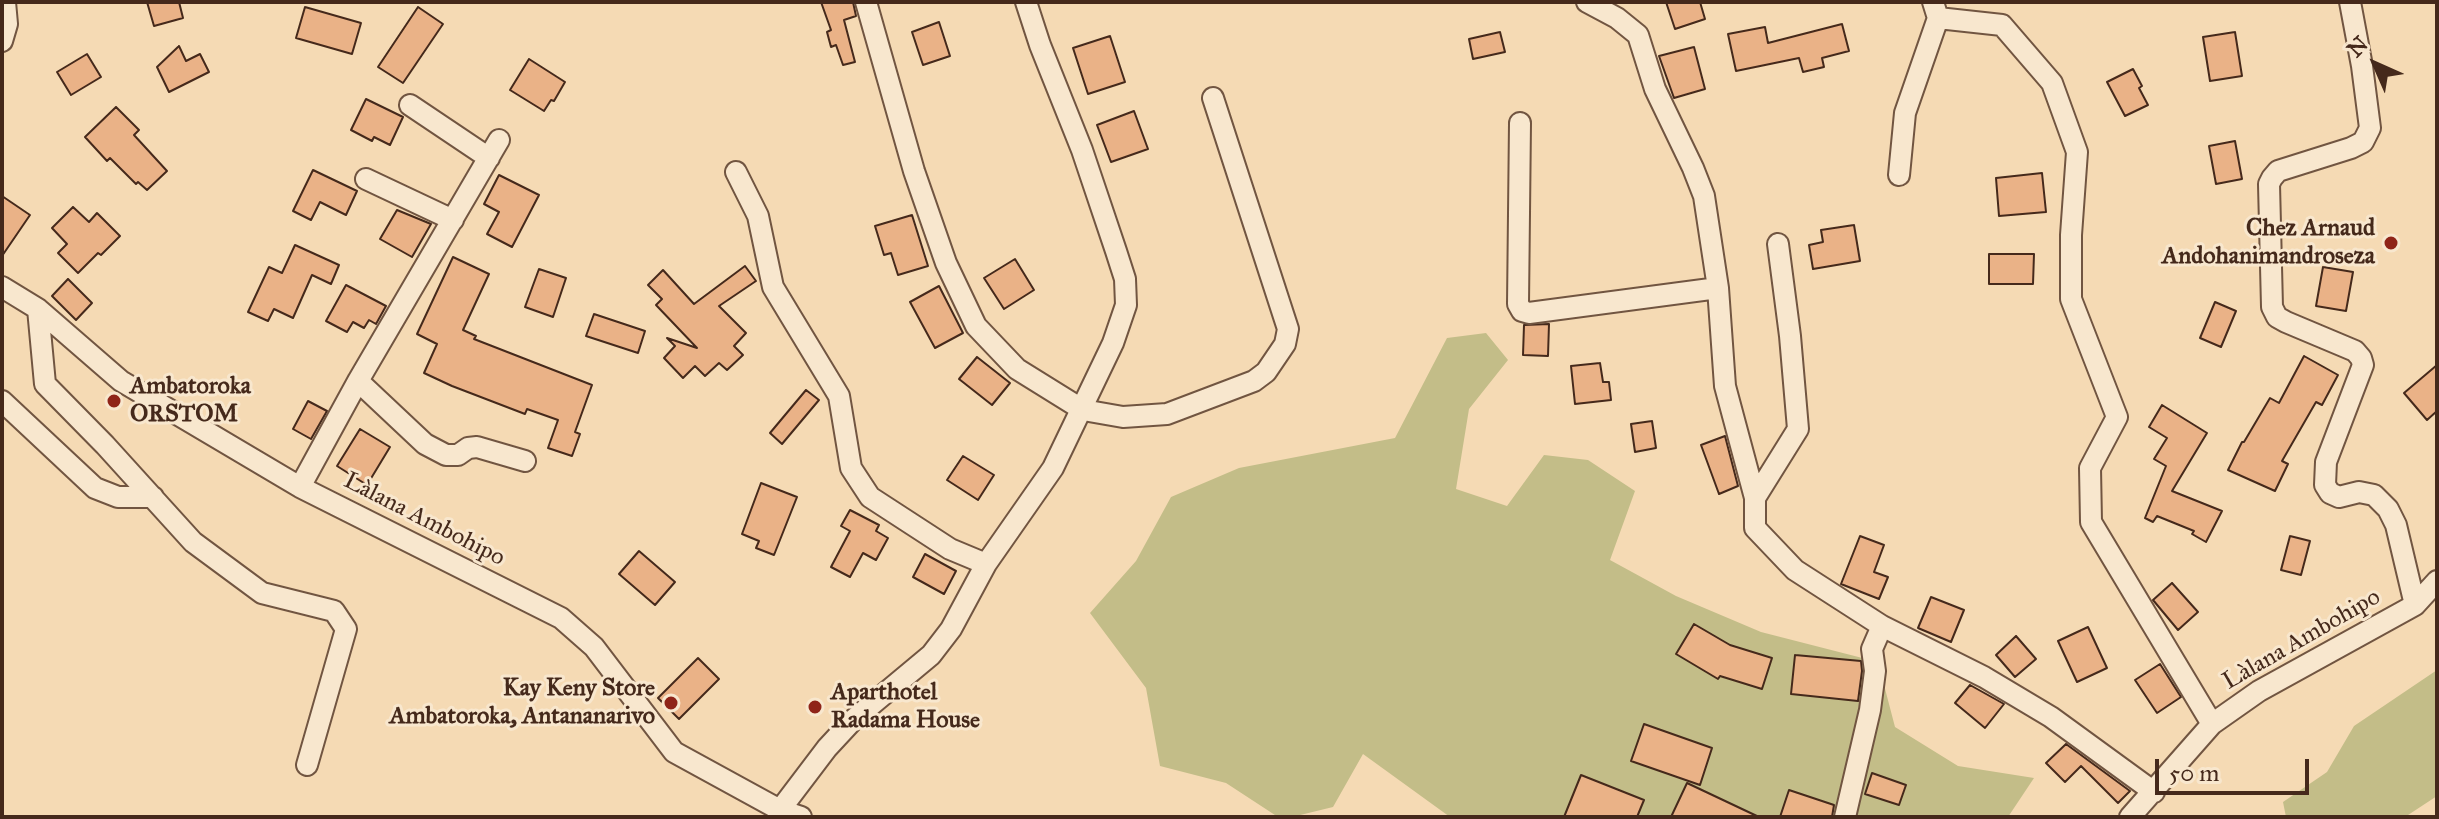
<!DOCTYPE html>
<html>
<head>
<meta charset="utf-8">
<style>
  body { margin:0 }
  #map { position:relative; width:2439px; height:819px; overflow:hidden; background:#f5dab4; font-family:"IM FELL Great Primer",serif }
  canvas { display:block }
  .frame { position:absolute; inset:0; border:4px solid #45291b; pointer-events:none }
  .north { position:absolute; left:2335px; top:24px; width:80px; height:80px; -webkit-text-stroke:6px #f8e7ce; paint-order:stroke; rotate:315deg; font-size:22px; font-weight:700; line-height:32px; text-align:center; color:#45291b }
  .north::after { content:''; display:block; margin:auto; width:28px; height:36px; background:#45291b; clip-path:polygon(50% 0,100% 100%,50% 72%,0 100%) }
  .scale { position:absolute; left:2155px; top:759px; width:154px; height:36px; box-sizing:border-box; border:4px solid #45291b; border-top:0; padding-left:10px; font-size:24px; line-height:28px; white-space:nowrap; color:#45291b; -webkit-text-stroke:6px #f8e7ce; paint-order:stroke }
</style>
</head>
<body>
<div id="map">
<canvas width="2439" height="819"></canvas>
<div class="frame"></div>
<div class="north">N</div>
<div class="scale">50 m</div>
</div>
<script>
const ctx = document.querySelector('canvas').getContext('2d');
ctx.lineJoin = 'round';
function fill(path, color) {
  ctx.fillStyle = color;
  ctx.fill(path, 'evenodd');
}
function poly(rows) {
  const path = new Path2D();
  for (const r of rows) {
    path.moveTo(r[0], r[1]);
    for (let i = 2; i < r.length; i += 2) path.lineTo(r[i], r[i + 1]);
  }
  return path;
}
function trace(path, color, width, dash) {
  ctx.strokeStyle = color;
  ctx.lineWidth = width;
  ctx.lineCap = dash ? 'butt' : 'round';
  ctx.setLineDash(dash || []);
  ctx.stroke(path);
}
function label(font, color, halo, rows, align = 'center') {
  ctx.font = font + ' "IM FELL Great Primer",serif';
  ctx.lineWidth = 6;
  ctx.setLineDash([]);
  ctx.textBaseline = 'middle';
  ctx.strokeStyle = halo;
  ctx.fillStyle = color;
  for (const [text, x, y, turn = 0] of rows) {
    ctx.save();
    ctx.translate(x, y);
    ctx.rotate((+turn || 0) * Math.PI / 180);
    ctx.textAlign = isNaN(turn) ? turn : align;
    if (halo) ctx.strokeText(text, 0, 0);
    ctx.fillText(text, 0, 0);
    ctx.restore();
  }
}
fill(poly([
  [1486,333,1508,360,1469,409,1456,489,1507,506,1544,455,1588,460,1635,491,1610,560,1676,596,1761,632,1878,662,1895,727,1958,766,2034,778,2008,817,1450,817,1363,754,1333,807,1292,817,1278,817,1226,783,1160,766,1146,688,1090,613,1136,561,1171,497,1239,468,1395,438,1447,338],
  [2437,670,2437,796,2405,817,2286,817,2283,802,2327,772,2354,726]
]), '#c3bd88');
const building = poly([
  [147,2,179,2,183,18,154,26,147,2],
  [821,2,853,2,856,16,844,20,855,62,843,65,836,45,831,47,827,32,831,30,821,2],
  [1666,2,1700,2,1705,19,1675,29,1666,2],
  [305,7,361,23,352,54,296,38,305,7],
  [418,7,443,24,403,83,378,67,418,7],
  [939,22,950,56,923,65,912,32,939,22],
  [1842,24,1849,51,1822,58,1824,67,1803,72,1799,58,1736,71,1728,34,1765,27,1768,43,1842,24],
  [1500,32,1505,52,1473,59,1469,39,1500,32],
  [2235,32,2242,76,2210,81,2203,37,2235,32],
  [1110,36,1125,82,1088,94,1073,48,1110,36],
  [179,46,186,61,200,54,209,72,169,92,157,67,179,46],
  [1694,47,1705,89,1674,98,1659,56,1694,47],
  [87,54,101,77,71,95,57,72,87,54],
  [529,59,565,82,554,101,551,100,544,111,510,90,529,59],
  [2133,69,2142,86,2139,88,2148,105,2125,116,2107,82,2133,69],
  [366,99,403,117,390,145,374,137,372,141,351,130,366,99],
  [116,107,139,130,134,135,167,171,147,190,138,182,136,184,110,158,107,161,85,137,116,107],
  [1134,111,1148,149,1111,162,1097,125,1134,111],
  [2235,141,2242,179,2216,184,2209,146,2235,141],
  [313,170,357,191,346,215,320,202,311,220,293,211,313,170],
  [2042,173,2046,212,1999,216,1996,178,2042,173],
  [499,175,539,195,512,247,487,234,499,212,484,204,499,175],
  [2,196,30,215,2,256,2,196],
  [73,207,89,222,97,213,120,236,101,255,98,253,78,273,58,253,67,244,52,228,73,207],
  [397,210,431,224,412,257,380,239,397,210],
  [912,215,928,266,898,275,891,253,884,255,875,226,912,215],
  [1854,225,1860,261,1813,269,1809,245,1823,242,1821,230,1854,225],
  [295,245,339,265,331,284,312,275,293,318,274,309,268,321,248,312,269,267,282,273,295,245],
  [1989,254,2034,254,2033,284,1989,284,1989,254],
  [453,257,489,274,463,330,476,336,474,339,592,385,575,432,580,434,572,456,548,448,558,420,527,409,525,414,452,386,424,373,437,344,417,334,453,257],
  [1015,259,1034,290,1004,309,984,278,1015,259],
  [745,266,756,281,719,306,746,333,734,346,743,355,727,370,719,363,705,376,695,366,683,378,664,358,675,346,667,338,697,348,656,305,662,299,648,285,663,270,694,304,745,266],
  [2323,267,2353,272,2346,311,2316,306,2323,267],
  [539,269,566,278,553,317,525,307,539,269],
  [68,279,92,303,76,320,52,296,68,279],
  [346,285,386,306,376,324,369,320,364,328,353,322,347,332,326,321,346,285],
  [939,286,963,333,935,348,910,302,939,286],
  [2215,302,2236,311,2221,347,2200,338,2215,302],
  [594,314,645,331,638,353,586,336,594,314],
  [1549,324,1548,356,1523,355,1524,325,1549,324],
  [2304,356,2338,375,2322,405,2316,402,2282,461,2288,464,2275,491,2228,470,2242,442,2244,442,2270,398,2279,403,2304,356],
  [977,357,1010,383,992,405,959,379,977,357],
  [1600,363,1603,382,1609,382,1611,400,1575,404,1571,366,1600,363],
  [2437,365,2437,411,2427,420,2404,393,2437,365],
  [806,390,819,400,782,444,770,433,806,390],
  [308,401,327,411,311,439,293,429,308,401],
  [2162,405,2207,433,2172,491,2222,511,2206,542,2192,534,2194,531,2157,516,2153,522,2145,518,2166,466,2154,459,2167,438,2149,427,2162,405],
  [1652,421,1656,448,1635,452,1631,424,1652,421],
  [360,429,390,447,367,485,337,466,360,429],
  [1725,436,1738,486,1719,494,1701,445,1725,436],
  [963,456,994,475,978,500,947,480,963,456],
  [761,483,797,497,774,555,756,548,759,541,742,534,761,483],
  [850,510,879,525,876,531,888,538,876,560,863,553,850,577,831,567,850,531,841,526,850,510],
  [1860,536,1884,545,1874,572,1888,577,1879,599,1841,584,1860,536],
  [2290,536,2310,541,2301,575,2281,570,2290,536],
  [639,551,675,582,655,605,619,574,639,551],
  [925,554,956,571,944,594,913,577,925,554],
  [2172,583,2198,612,2178,630,2153,600,2172,583],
  [1931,597,1964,610,1951,642,1918,628,1931,597],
  [1694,624,1730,645,1772,658,1762,689,1720,676,1718,679,1676,654,1694,624],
  [2088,627,2107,668,2077,682,2058,641,2088,627],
  [2016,636,2036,659,2015,677,1996,655,2016,636],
  [1795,655,1861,661,1862,671,1858,701,1791,694,1795,655],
  [698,658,719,679,679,719,658,698,698,658],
  [2160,664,2181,697,2157,713,2135,680,2160,664],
  [1970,685,2004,704,1985,728,1955,703,1970,685],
  [1644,724,1712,748,1700,785,1631,761,1644,724],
  [2066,744,2130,791,2118,803,2081,766,2065,782,2046,763,2066,744],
  [1872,773,1906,785,1899,805,1865,794,1872,773],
  [1581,775,1644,800,1637,817,1564,817,1581,775],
  [1687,783,1759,817,1671,817,1687,783],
  [1789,790,1834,805,1832,817,1780,817,1789,790]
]);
fill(building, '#eab287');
trace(building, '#45291b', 2);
const minor = poly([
  [866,2,914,171,946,263,976,326,1017,369,1083,410,1123,417,1167,414,1254,381,1266,372,1285,344,1288,329,1213,98],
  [1587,2,1617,18,1638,35,1655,89,1693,168,1704,196,1718,288,1725,386,1755,498,1755,528,1795,570,1882,626,1984,677,2051,717,2154,792],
  [2350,2,2362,66,2370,128,2363,142,2351,148,2278,171,2272,178,2269,184,2272,307,2277,317,2286,322,2355,351,2361,358,2363,365,2326,462,2325,485,2330,493,2339,497,2359,492,2374,495,2388,509,2396,525,2415,605],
  [1938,18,2002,25,2052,83,2077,152,2071,235,2071,299,2117,417,2090,468,2091,522,2212,724],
  [2,41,7,24,5,2],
  [410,105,489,158],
  [1520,123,1518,304,1522,311,1529,313,1718,288],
  [736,172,758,216,773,287,839,396,851,468,870,497,950,549,986,564],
  [1899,175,1905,113,1938,18,1933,2],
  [366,179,453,220],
  [2,287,38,309,121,381,300,487,561,618,594,647,674,752,780,810,801,817],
  [38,309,45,384,105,445,193,542,262,593,334,611,346,629,307,765],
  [358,381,425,444,446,455,458,455,468,448,477,447,525,461],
  [2,401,95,488,118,497,153,497],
  [300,487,358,381,499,140],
  [1755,498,1798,429,1790,336,1778,244],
  [780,810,827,748,853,720,931,655,951,629,986,564,1053,468,1113,343,1126,305,1125,279,1116,251,1082,150,1040,45,1026,2],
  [1845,817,1870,710,1875,671,1872,649,1882,626],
  [2130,817,2212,724,2259,691,2415,605,2437,581]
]);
trace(minor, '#715541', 24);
trace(minor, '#f8e7ce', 20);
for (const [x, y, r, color] of [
  [2391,243,8,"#8f2418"],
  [114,401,8,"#8f2418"],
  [671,703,8,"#8f2418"],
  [815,707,8,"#8f2418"]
]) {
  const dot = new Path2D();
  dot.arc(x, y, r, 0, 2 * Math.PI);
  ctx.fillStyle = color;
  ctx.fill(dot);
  trace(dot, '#f8e7ce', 3);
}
label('bold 24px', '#45291b', '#f8e7ce', [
  ["Chez Arnaud",2375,229],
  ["Andohanimandroseza",2375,257],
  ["Ambatoroka",130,387,"left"],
  ["ORSTOM",130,415,"left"],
  ["Kay Keny Store",655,689],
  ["Ambatoroka, Antananarivo",655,717],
  ["Aparthotel",831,693,"left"],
  ["Radama House",831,721,"left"]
], 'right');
label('24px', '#45291b', '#f8e7ce', [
  ["Làlana Ambohipo",424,520,27],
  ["Làlana Ambohipo",2302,640,-30]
]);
</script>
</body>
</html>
